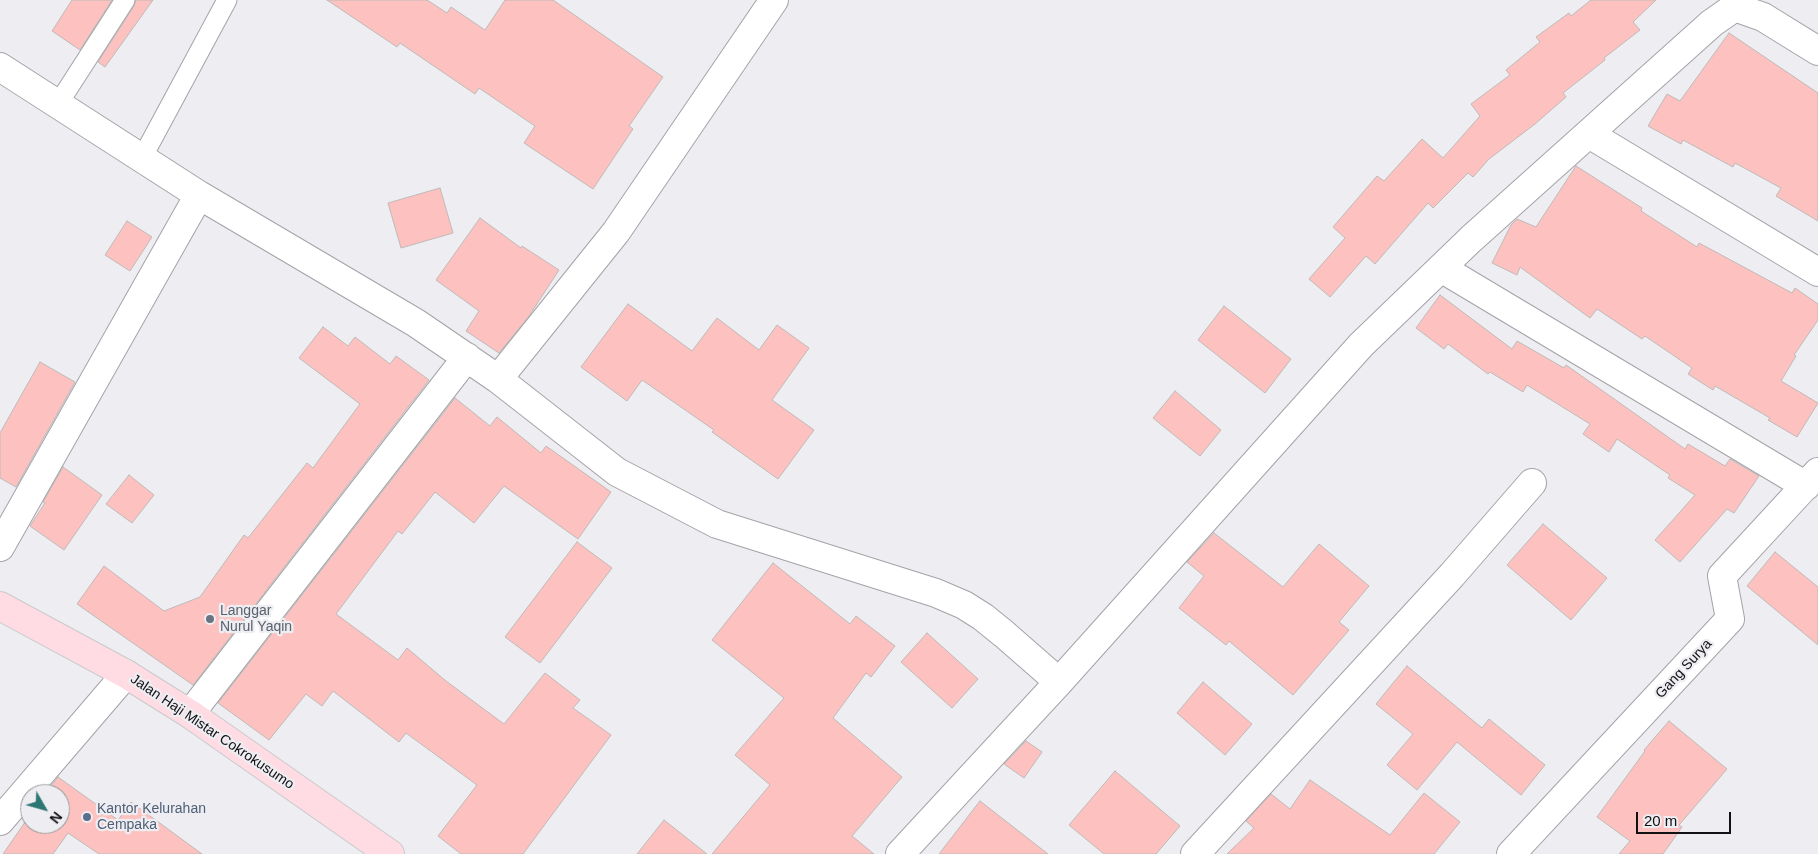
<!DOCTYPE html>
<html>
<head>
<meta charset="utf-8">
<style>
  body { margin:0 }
  #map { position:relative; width:1818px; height:854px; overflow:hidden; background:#ededf2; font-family:Arial,sans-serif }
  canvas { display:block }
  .north { position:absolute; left:20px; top:784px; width:50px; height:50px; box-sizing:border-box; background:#ededf2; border:1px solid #959598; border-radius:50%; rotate:128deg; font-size:14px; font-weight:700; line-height:20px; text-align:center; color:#111012 }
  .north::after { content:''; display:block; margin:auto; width:18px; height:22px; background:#2c7674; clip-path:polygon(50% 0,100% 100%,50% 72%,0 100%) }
  .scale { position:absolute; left:1636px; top:812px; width:95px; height:22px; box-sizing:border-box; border:2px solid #111012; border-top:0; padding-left:6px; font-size:15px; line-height:18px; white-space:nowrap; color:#111012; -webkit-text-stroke:4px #ededf2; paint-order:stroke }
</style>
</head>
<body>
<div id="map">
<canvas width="1818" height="854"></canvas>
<div class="north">N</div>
<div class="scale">20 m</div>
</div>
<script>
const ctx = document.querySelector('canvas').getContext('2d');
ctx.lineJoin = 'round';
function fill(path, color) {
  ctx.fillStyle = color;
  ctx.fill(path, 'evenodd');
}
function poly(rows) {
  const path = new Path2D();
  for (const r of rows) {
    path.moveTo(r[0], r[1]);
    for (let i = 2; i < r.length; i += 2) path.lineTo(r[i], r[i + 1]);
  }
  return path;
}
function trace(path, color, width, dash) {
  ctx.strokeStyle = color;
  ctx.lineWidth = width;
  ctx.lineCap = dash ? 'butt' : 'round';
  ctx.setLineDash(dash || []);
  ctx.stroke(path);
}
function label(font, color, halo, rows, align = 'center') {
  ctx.font = font + ' Arial,sans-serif';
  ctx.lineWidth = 4.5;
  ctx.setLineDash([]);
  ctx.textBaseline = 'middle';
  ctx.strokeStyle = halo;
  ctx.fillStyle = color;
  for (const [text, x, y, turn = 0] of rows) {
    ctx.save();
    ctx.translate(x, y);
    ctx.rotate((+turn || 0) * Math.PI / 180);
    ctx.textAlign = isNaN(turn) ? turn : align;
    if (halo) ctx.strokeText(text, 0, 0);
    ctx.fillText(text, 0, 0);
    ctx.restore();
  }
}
const building = poly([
  [72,0,112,0,80,50,52,31,72,0],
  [136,0,153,0,105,67,98,62,134,6,136,0],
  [327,0,427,0,447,13,451,7,485,30,505,0,553,0,663,77,629,126,633,129,593,189,524,143,535,126,479,88,475,94,400,43,397,47,327,0],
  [1591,0,1656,0,1633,22,1640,30,1604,58,1605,60,1563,93,1566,97,1535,124,1489,159,1473,177,1468,173,1433,208,1428,203,1375,264,1366,256,1330,297,1309,279,1345,238,1333,227,1377,176,1384,181,1422,139,1443,158,1480,116,1471,104,1510,75,1506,70,1540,42,1536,37,1569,13,1571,16,1591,0],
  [1729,33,1818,93,1818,221,1776,196,1781,188,1735,163,1733,167,1683,140,1681,144,1648,126,1667,94,1680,101,1729,33],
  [1576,166,1642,208,1641,211,1697,247,1699,243,1792,293,1795,288,1818,304,1818,320,1794,355,1796,356,1781,381,1818,403,1797,437,1768,420,1770,418,1715,386,1713,390,1688,374,1692,368,1645,336,1642,339,1597,309,1590,318,1520,267,1517,275,1492,263,1511,225,1517,219,1536,227,1576,166],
  [440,188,453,233,401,248,388,203,440,188],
  [480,218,521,248,522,246,559,270,529,316,499,353,466,331,479,311,436,280,480,218],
  [127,221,152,237,130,271,105,255,127,221],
  [1440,295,1512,349,1517,341,1564,368,1566,365,1685,449,1688,444,1725,466,1730,459,1759,476,1734,513,1727,509,1680,562,1655,540,1695,495,1668,478,1670,475,1617,439,1609,452,1583,434,1590,424,1527,385,1523,392,1490,372,1488,374,1448,344,1444,349,1416,328,1440,295],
  [628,304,692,351,717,318,759,350,777,325,809,348,772,400,814,430,778,479,712,432,714,430,642,380,627,401,581,367,628,304],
  [1224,306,1291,359,1265,393,1198,340,1224,306],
  [323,327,348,346,355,337,390,364,396,356,429,380,193,685,77,604,104,566,164,611,200,597,244,535,248,538,307,463,313,468,360,404,299,358,323,327],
  [40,362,75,382,16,487,0,478,0,433,40,362],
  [1175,391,1221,430,1200,456,1153,418,1175,391],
  [455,398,490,426,497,417,541,453,546,446,611,492,578,539,504,486,474,523,435,492,402,534,398,531,336,614,398,660,407,648,446,681,504,724,545,673,580,700,573,708,611,735,523,854,461,854,438,836,477,785,406,733,399,742,333,691,322,706,306,694,269,740,218,703,455,398],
  [63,467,102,495,64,550,30,526,45,503,43,502,63,467],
  [129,475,154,495,132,523,106,504,129,475],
  [1543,524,1607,578,1571,620,1507,565,1543,524],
  [1214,533,1283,587,1319,544,1369,586,1339,622,1349,630,1293,695,1229,641,1226,645,1179,608,1204,576,1187,562,1214,533],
  [577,542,612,568,540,663,505,637,577,542],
  [1775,552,1818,587,1818,645,1747,586,1775,552],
  [773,563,850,624,856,616,895,646,871,677,866,673,833,718,902,777,852,836,874,854,712,854,770,785,735,755,784,698,712,640,773,563],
  [927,633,978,679,952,708,901,662,927,633],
  [1407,666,1482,728,1489,719,1545,765,1521,795,1457,742,1417,790,1387,765,1413,734,1376,704,1407,666],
  [1203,682,1252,724,1225,755,1177,713,1203,682],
  [1669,721,1727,769,1679,825,1682,827,1663,854,1619,854,1630,841,1597,817,1645,751,1644,750,1669,721],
  [1026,741,1042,752,1024,778,1004,764,1026,741],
  [1115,771,1180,826,1156,854,1104,854,1069,825,1115,771],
  [58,777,118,820,131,802,202,854,99,854,68,833,53,854,3,854,30,815,30,824,60,824,60,794,45,794,58,777],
  [1310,780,1390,835,1424,793,1460,822,1434,854,1227,854,1254,828,1246,821,1271,794,1290,809,1310,780],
  [980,801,1048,854,939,854,980,801],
  [664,820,707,854,637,854,664,820]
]);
fill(building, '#fdc2bf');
trace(building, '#beb9b8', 1);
const lane = poly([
  [58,104,125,0],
  [142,158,227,0]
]);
const street = poly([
  [0,67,199,195,416,323,498,379,617,472,717,524,936,593,964,605,983,617,1004,634,1059,682],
  [1589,134,1818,272],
  [1441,268,1806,486],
  [498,379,616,232,774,0],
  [0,547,199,195],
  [190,714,467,357],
  [0,821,126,674],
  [900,854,1059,682,1361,345,1471,239,1712,23,1735,7,1763,17,1818,51],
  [1195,854,1452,575,1532,483],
  [1511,854,1730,619,1722,576,1818,472]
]);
const primary = poly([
  [0,606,126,674,190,714,390,854]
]);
trace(lane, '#a4a3a8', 21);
trace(street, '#a4a3a8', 30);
trace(primary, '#cbcacb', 30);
trace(lane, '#fff', 19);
trace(street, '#fff', 28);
trace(primary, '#ffdbe3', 28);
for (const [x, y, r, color] of [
  [210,619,5,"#6b7280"],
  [87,817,5,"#5c6f8a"]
]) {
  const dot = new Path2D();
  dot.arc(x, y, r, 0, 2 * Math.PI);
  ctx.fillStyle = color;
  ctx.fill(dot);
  trace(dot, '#ededf2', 2);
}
label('14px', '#5b616d', '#ededf2', [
  ["Langgar",220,611],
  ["Nurul Yaqin",220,627]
], 'left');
label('14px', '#111012', '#ededf2', [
  ["Gang Surya",1684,669,-47],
  ["Jalan Haji Mistar Cokrokusumo",212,732,34]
]);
label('14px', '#4e5e75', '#ededf2', [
  ["Kantor Kelurahan",97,809],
  ["Cempaka",97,825]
], 'left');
</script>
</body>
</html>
